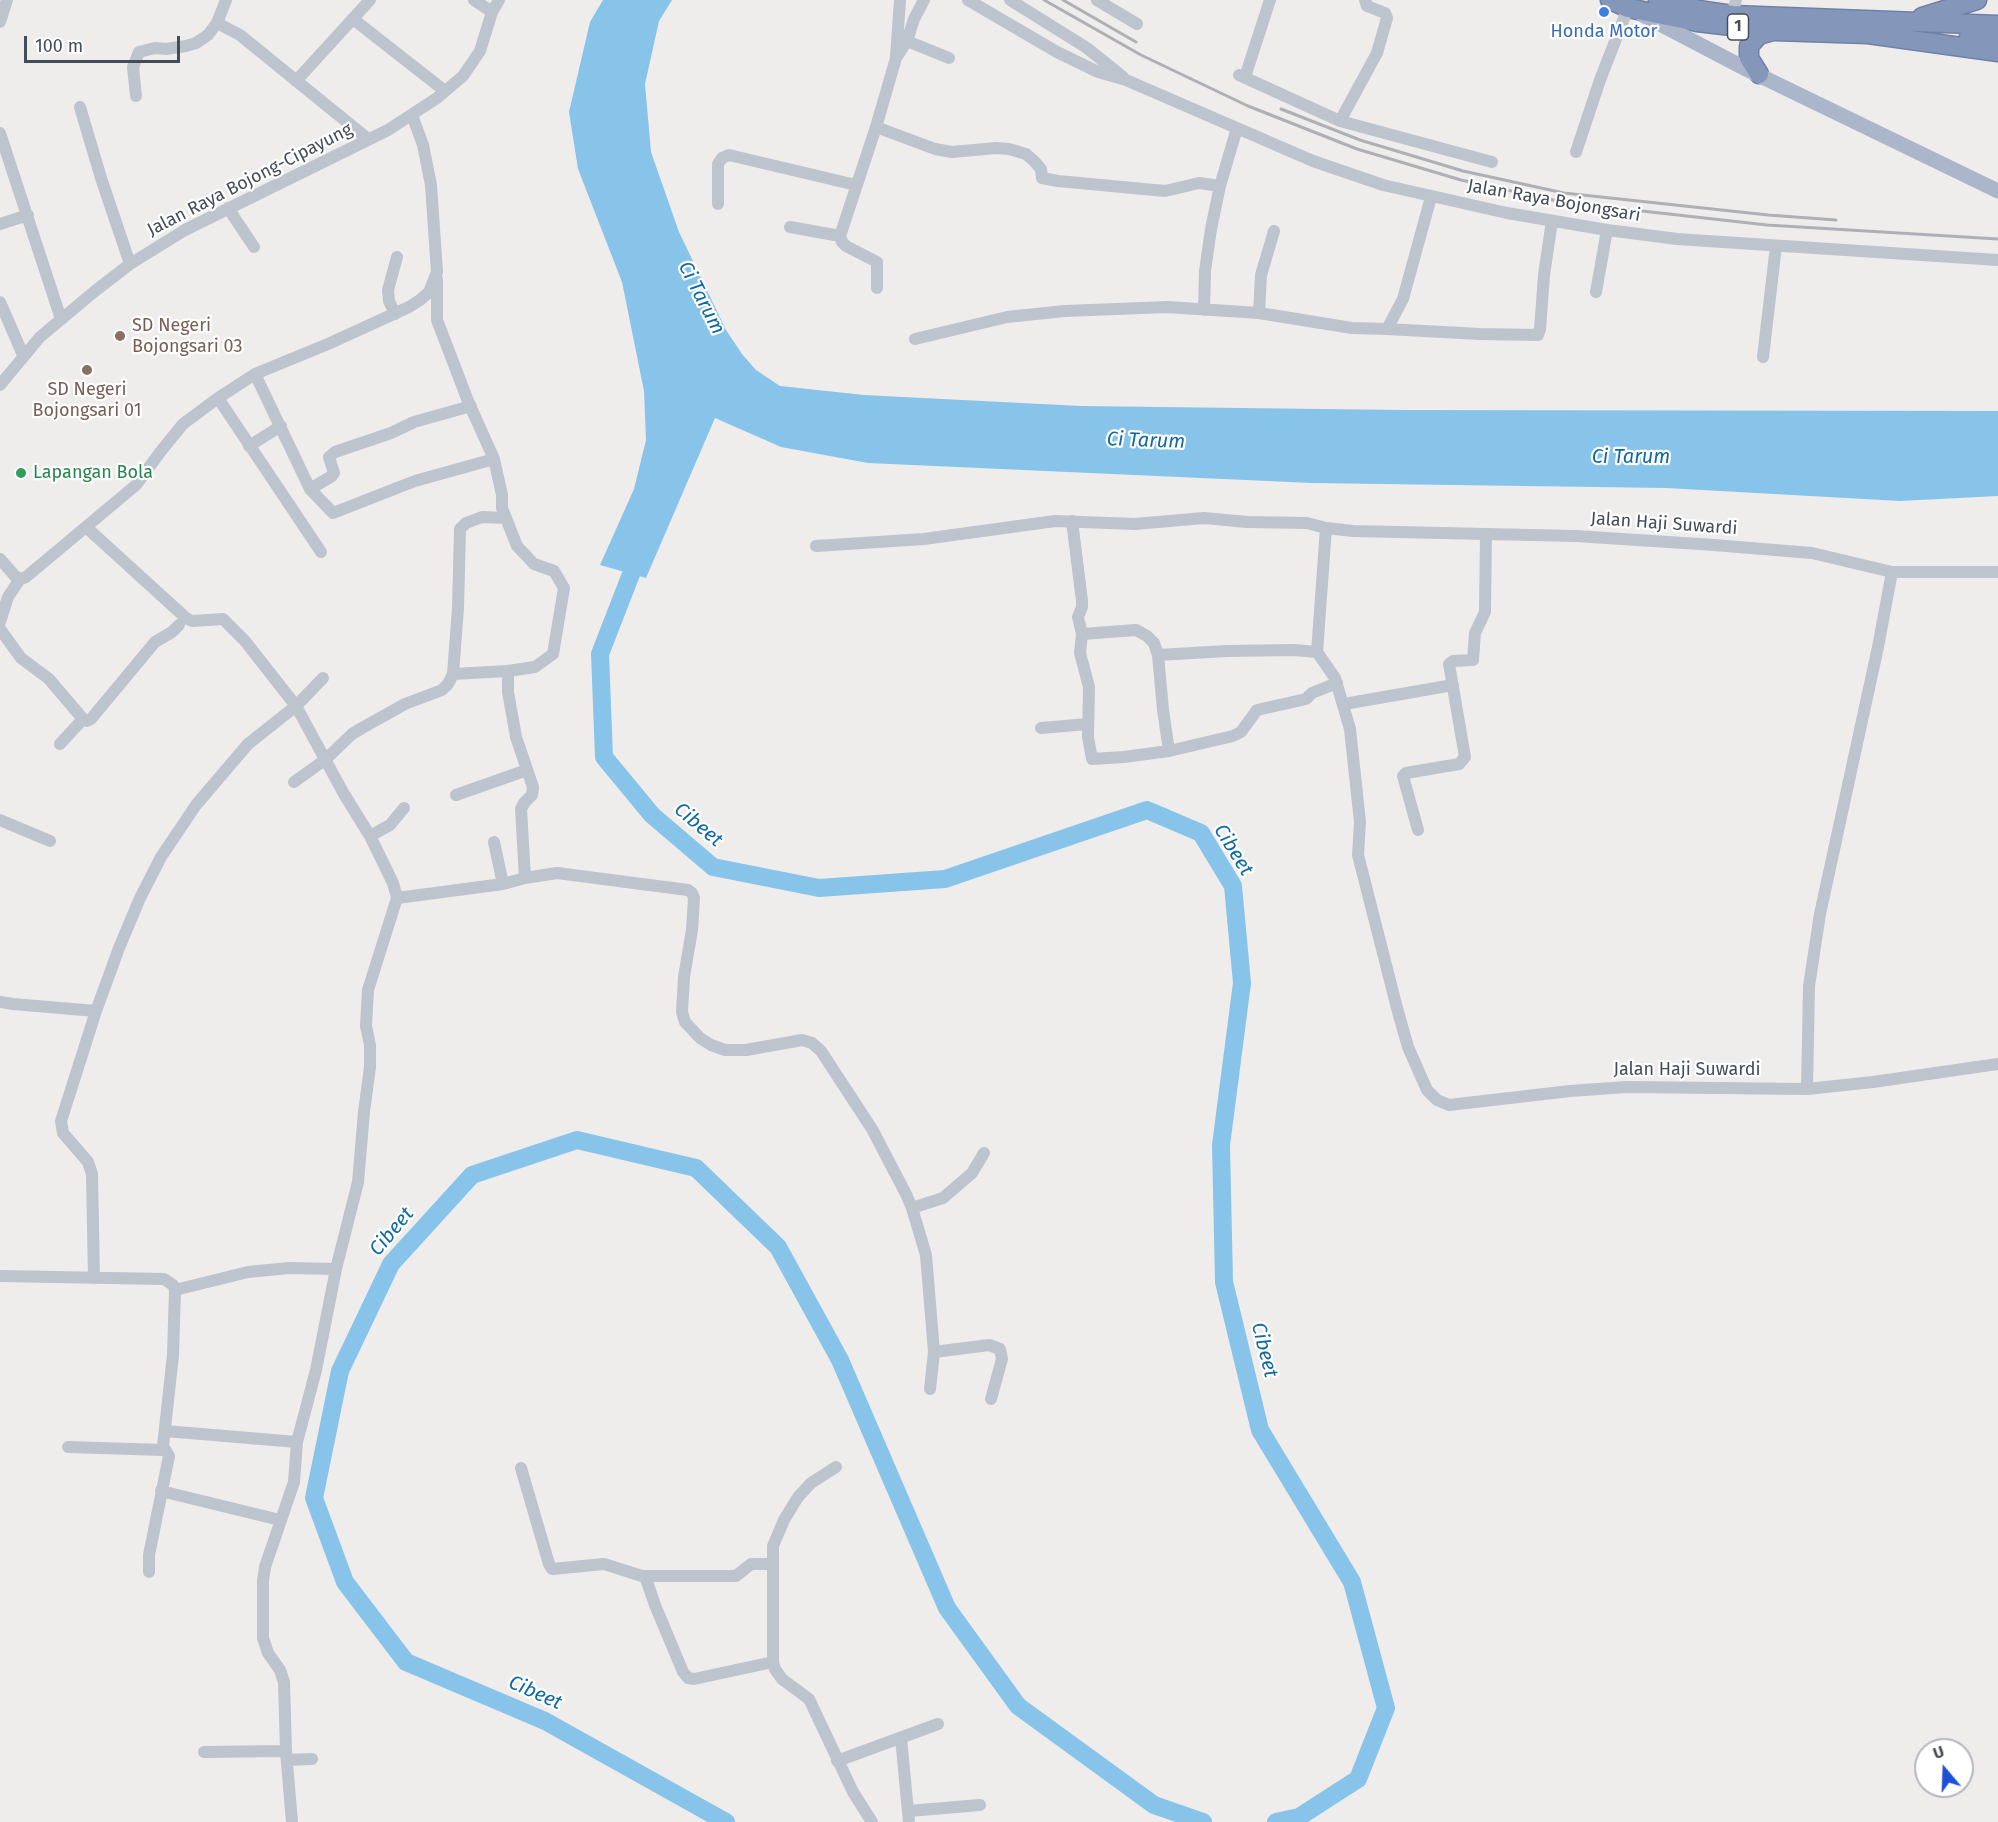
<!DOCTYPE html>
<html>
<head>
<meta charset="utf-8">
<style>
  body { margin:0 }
  #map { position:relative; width:1998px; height:1822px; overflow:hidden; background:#efecec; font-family:"Fira Sans",sans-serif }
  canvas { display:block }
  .north { position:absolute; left:1914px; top:1738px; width:60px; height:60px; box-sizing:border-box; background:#fff; border:2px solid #b5b7bd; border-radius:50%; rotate:341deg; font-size:16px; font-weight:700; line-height:24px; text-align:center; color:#454c59 }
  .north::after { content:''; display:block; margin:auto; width:21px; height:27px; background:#1d4fd8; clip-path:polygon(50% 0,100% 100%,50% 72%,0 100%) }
  .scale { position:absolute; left:24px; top:36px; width:156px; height:27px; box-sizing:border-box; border:3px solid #454c59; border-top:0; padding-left:8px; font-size:18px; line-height:21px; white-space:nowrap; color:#454c59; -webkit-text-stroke:4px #fff; paint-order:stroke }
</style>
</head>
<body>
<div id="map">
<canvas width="1998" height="1822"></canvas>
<div class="north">U</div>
<div class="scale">100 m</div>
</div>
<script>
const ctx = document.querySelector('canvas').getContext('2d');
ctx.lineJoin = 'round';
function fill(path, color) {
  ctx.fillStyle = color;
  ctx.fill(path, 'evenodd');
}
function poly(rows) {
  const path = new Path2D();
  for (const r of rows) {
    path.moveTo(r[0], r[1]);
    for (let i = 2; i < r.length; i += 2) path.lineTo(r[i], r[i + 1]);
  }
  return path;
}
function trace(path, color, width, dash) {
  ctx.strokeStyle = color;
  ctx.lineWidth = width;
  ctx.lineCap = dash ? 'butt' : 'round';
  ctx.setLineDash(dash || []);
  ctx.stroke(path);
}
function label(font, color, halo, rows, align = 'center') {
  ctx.font = font + ' "Fira Sans",sans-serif';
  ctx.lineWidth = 4.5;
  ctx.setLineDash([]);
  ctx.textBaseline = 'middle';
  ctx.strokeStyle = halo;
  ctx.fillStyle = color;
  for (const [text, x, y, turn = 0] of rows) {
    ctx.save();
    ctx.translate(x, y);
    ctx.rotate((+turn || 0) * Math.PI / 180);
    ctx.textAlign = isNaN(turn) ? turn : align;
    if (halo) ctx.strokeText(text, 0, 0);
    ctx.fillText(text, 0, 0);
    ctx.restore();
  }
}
fill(poly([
  [603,0,672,0,659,21,645,84,651,152,679,232,726,330,742,354,756,370,780,386,864,395,1081,406,1402,410,1998,411,1998,496,1900,501,1666,488,1312,483,868,463,781,447,715,418,646,578,600,565,634,489,646,440,644,391,622,282,578,169,569,112,590,22]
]), '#88c4e9');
trace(poly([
  [640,551,600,654,604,757,652,815,713,867,819,888,945,879,1147,810,1201,833,1233,886,1242,983,1221,1145,1224,1282,1260,1430,1352,1582,1386,1708,1358,1779,1299,1817,1276,1822],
  [726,1822,545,1721,406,1662,345,1582,314,1498,340,1371,391,1264,472,1175,577,1140,696,1168,778,1247,840,1360,947,1608,1018,1706,1154,1805,1203,1822]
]), '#88c4e9', 18);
const highway = poly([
  [1610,0,1628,8,1697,22,1775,31,1868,34,1998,52],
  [1658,0,1699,10,1732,15,1998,25],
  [1922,17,1977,0],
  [1969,36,1998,38],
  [1759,74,1749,58,1749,46,1759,35,1773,31]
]);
trace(highway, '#7081a6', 21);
trace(poly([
  [474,0,492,12],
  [968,0,1057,52,1098,72,1126,80,1313,161,1383,185,1507,213,1607,230,1677,239,1998,260],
  [1010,0,1087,48,1123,77],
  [1097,0,1137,24],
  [1732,15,1736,0],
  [353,19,445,91],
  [0,22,7,0],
  [217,23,240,35,368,139],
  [907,41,949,58],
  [896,57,900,0],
  [1239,75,1340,121,1492,162],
  [1245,77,1270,0],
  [296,81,370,0],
  [136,96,133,67,139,52,155,48,166,49,186,46,196,43,208,35,217,23,226,0],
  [80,107,101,178,130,264],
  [1340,121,1377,53,1387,18,1385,13,1367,6,1365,0],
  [876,127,935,149,952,152,996,148,1009,149,1026,154,1034,161,1041,169,1042,178,1058,181,1165,191,1199,183,1220,186],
  [0,133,61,319],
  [1576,152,1600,80,1628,8],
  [718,204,718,164,722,158,729,155,856,185],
  [228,208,254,247],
  [0,224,28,215],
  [790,227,840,236],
  [437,279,437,320,468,401,494,459,502,495,502,508,517,546,534,564,554,571,564,588,553,654,535,667,508,671,508,692,516,737,533,787,532,795,524,803,521,809,525,878],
  [877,288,877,262,846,246,842,242,840,236,876,127,896,58,907,41,914,19,924,0],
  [1596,292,1607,230],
  [0,302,23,355],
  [1204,310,1205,271,1211,229,1220,186,1237,128],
  [1259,313,1261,275,1274,231],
  [395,314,389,301,388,290,397,257],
  [1387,329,1480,334,1538,335,1540,329,1544,275,1552,221],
  [915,339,1007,317,1065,311,1167,307,1259,313,1352,328,1387,329,1403,299,1431,197],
  [1763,357,1776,246],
  [255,374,310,489,333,513,415,481,494,459],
  [0,385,40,337,95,291,130,264,185,230,388,130,437,98,463,76,480,51,492,12,499,0],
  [218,398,321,552],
  [249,446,281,426],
  [310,489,332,476,334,473,329,457,335,452,391,433,414,422,471,406],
  [1072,521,1082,601,1082,607,1078,617,1082,634,1080,653,1089,687,1088,737,1092,759,1124,757,1169,751,1233,736,1241,732,1257,710,1306,699,1312,693,1337,683],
  [86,527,186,618,192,621,223,619,245,641,296,706,344,794,370,836,393,883,397,898,368,990,366,1026,370,1045,370,1067,364,1112,358,1182,336,1269,316,1370,297,1442,294,1482,265,1567,263,1581,263,1638,268,1653,280,1670,284,1682,286,1751,292,1822],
  [1326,528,1317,652,1335,678,1350,729,1360,822,1358,855,1397,1008,1408,1047,1427,1090,1437,1100,1449,1105,1570,1091,1627,1087,1807,1089,1873,1082,1998,1064],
  [816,546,924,539,1055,521,1135,524,1204,518,1247,522,1307,523,1326,528,1353,531,1576,536,1714,545,1812,553,1892,572,1998,572],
  [0,559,15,576,20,579,26,577,136,485,161,451,183,424,218,398,255,374,328,344,409,307,420,300,429,292,437,272,431,185,423,145,412,115],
  [0,622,8,597,20,579],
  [0,629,21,658,49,679,83,719,87,721,91,719,155,642,172,632,179,625],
  [1082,634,1136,630,1147,636,1154,643,1158,655,1163,710,1169,751],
  [1158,655,1227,651,1294,650,1317,652],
  [453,674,508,671],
  [1344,704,1453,685],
  [1041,728,1088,724],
  [60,744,83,719],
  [294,782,326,759,352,734,362,728,405,704,442,690,448,684,453,674,458,608,460,529,466,523,482,517,506,518],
  [456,795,527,770],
  [0,820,50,841],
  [1418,830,1403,776,1406,773,1459,764,1465,757,1449,664,1453,661,1473,660,1475,633,1485,612,1486,534],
  [370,836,390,825,404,808],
  [494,842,503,884],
  [397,898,503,884,525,878,557,873,688,890,692,893,694,898,692,930,684,977,682,1012,685,1022,700,1038,711,1045,725,1050,746,1050,802,1040,812,1043,821,1051,872,1129,906,1194,912,1208,926,1255,934,1352,930,1389],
  [0,1002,13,1004,96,1011],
  [1807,1089,1809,986,1820,914,1878,647,1892,572],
  [912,1208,943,1198,972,1173,984,1153],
  [0,1276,164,1279,173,1285,175,1290,173,1355,163,1446,169,1456,149,1555,149,1572],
  [94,1278,92,1174,88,1162,63,1133,61,1121,96,1011,119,948,140,898,161,857,196,805,248,744,296,706,323,678],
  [175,1290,248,1272,289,1268,336,1269],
  [934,1352,989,1345,1000,1349,1002,1359,991,1399],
  [165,1431,297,1442],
  [68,1447,164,1450],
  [836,1467,811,1483,798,1497,784,1520,773,1546,773,1662,775,1669,782,1679,809,1699,853,1792,872,1822],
  [521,1468,549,1564,552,1569,604,1564,642,1576,736,1576,751,1564,773,1564],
  [161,1491,280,1520],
  [645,1576,655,1605,683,1672,688,1678,694,1679,773,1662],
  [901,1738,909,1822],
  [204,1752,286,1751],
  [287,1760,312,1759],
  [837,1761,938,1724],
  [909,1811,980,1805]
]), '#bdc4ce', 12);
trace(poly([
  [1643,15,1746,69,1998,191]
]), '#acb6cb', 15);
trace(highway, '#8496ba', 18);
trace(poly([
  [1044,0,1141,55,1248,106,1357,149,1461,180,1562,202,1767,225,1998,239],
  [1063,0,1136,42],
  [1281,109,1360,140,1463,171,1564,193,1768,215,1836,220]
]), '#aeb0b6', 3);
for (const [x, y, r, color] of [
  [1604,12,6,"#3f7fe0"],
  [120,336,6,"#8d6e63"],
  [87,370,6,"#8d6e63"],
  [21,473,6,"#2e9e5b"]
]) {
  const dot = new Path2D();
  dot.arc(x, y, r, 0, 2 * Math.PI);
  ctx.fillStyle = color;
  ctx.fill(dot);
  trace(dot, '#fff', 2);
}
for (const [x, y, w] of [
  [1738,27,21]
]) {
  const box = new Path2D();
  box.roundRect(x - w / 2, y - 13, w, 26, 4.5);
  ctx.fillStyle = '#fff';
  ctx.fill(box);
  trace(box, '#454c59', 1.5);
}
label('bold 16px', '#454c59', null, [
  ["1",1738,27]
]);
label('18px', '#366cbe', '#fff', [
  ["Honda Motor",1604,32]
]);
label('18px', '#454c59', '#fff', [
  ["Jalan Raya Bojong-Cipayung",250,180,-27],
  ["Jalan Raya Bojongsari",1554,201,10],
  ["Jalan Haji Suwardi",1664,524,4],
  ["Jalan Haji Suwardi",1687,1070]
]);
label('18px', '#785e54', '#fff', [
  ["SD Negeri",132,326],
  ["Bojongsari 03",132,347],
  ["SD Negeri",87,390,"center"],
  ["Bojongsari 01",87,411,"center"]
], 'left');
label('18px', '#27864d', '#fff', [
  ["Lapangan Bola",33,473]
], 'left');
label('italic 20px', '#0f6aa1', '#fff', [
  ["Ci Tarum",701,298,63],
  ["Ci Tarum",1146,441,2],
  ["Ci Tarum",1631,457],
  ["Cibeet",698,825,40],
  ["Cibeet",1233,850,58],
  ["Cibeet",392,1232,-50],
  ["Cibeet",1264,1350,76],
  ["Cibeet",535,1693,24]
]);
</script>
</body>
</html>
